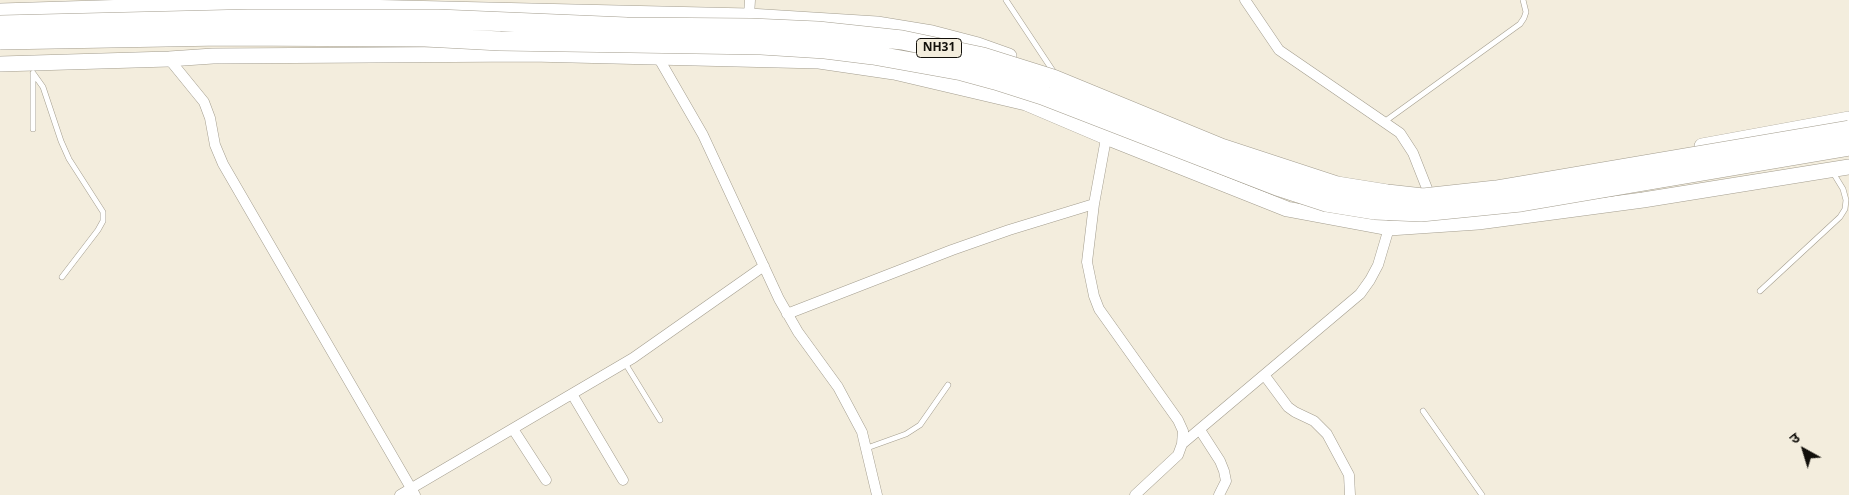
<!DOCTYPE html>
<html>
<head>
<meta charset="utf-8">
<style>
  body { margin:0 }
  #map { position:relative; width:1849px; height:495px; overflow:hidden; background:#f3eddd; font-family:"Open Sans","Noto Sans Devanagari",sans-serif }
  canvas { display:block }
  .north { position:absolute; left:1779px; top:425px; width:50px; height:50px; -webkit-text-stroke:4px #f3eddd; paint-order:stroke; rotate:321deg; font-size:14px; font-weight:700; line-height:20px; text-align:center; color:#12100b }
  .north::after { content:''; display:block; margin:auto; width:18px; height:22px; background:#12100b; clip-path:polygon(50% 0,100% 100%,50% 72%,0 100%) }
</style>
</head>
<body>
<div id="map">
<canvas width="1849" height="495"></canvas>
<div class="north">उ</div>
</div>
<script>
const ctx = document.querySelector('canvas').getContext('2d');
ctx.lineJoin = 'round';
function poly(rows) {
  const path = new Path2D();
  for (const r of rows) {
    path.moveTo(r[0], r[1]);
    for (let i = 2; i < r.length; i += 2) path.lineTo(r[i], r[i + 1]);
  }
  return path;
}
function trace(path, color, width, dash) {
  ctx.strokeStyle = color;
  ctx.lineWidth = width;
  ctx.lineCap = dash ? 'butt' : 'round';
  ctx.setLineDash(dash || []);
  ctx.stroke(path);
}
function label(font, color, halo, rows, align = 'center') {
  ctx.font = font + ' "Open Sans",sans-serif';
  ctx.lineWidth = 5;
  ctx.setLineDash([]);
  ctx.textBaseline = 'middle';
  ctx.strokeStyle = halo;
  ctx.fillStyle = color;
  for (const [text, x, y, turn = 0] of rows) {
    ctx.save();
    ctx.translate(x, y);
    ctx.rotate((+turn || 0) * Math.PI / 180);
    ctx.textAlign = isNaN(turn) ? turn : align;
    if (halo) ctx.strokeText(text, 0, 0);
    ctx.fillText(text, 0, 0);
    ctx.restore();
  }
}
const lane = poly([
  [1006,0,1053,71],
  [33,73,43,87,61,141,69,159,103,212,103,221,98,230,62,277],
  [1384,122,1520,24,1524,18,1526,12,1523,0],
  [33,129,33,74],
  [1760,291,1840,217,1845,209,1846,200,1843,189,1832,171],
  [625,363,660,420],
  [1423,411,1482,495],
  [867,448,906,434,920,425,948,385]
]);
const street = poly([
  [1245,0,1279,50,1400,133,1413,153,1428,191],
  [749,16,750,0],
  [658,57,703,135,779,299,798,332,838,387,862,432,877,495],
  [169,59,204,102,210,118,215,145,223,164,415,495],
  [1107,133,1094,204,1087,262,1094,296,1099,309,1178,420,1183,431,1182,444,1178,455,1135,495],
  [787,314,952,250,1009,230,1094,204],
  [1265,376,1288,407,1295,412,1314,421,1327,434,1349,475,1350,495],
  [572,394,623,480],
  [513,429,546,480],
  [1200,430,1220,461,1224,471,1226,481,1219,495],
  [1182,444,1360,294,1370,280,1378,265,1389,228],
  [400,495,633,358,764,266]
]);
const secondary = poly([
  [0,11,228,4,749,16,877,24,932,33,978,45,1009,56],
  [0,64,169,59,213,56,531,54,819,61,894,72,1026,103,1106,137,1287,209,1389,228,1478,222,1643,200,1849,167],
  [1702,146,1849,119]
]);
trace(lane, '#a39d8e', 6);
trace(street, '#a39d8e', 11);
trace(secondary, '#a39d8e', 16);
trace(lane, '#fff', 5);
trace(street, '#fff', 10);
trace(secondary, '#fff', 15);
const highwayBridge = poly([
  [0,25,248,19,438,19,627,27,751,28,818,31,902,40,983,57,1053,79,1221,148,1337,186,1387,194,1423,198,1496,190,1849,130],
  [0,40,222,36,425,37,500,41,761,45,825,49,873,55,962,71,995,80,1042,95,1277,186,1326,202,1375,210,1421,212,1521,202,1849,146]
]);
trace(highwayBridge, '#a39d8e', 20, []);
trace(highwayBridge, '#fff', 19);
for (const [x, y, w] of [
  [939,48,45]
]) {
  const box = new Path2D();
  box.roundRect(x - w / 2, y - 9.5, w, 19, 4);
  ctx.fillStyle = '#f3eddd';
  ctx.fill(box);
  trace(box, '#12100b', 1);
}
label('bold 12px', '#12100b', null, [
  ["NH31",939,48]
]);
</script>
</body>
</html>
